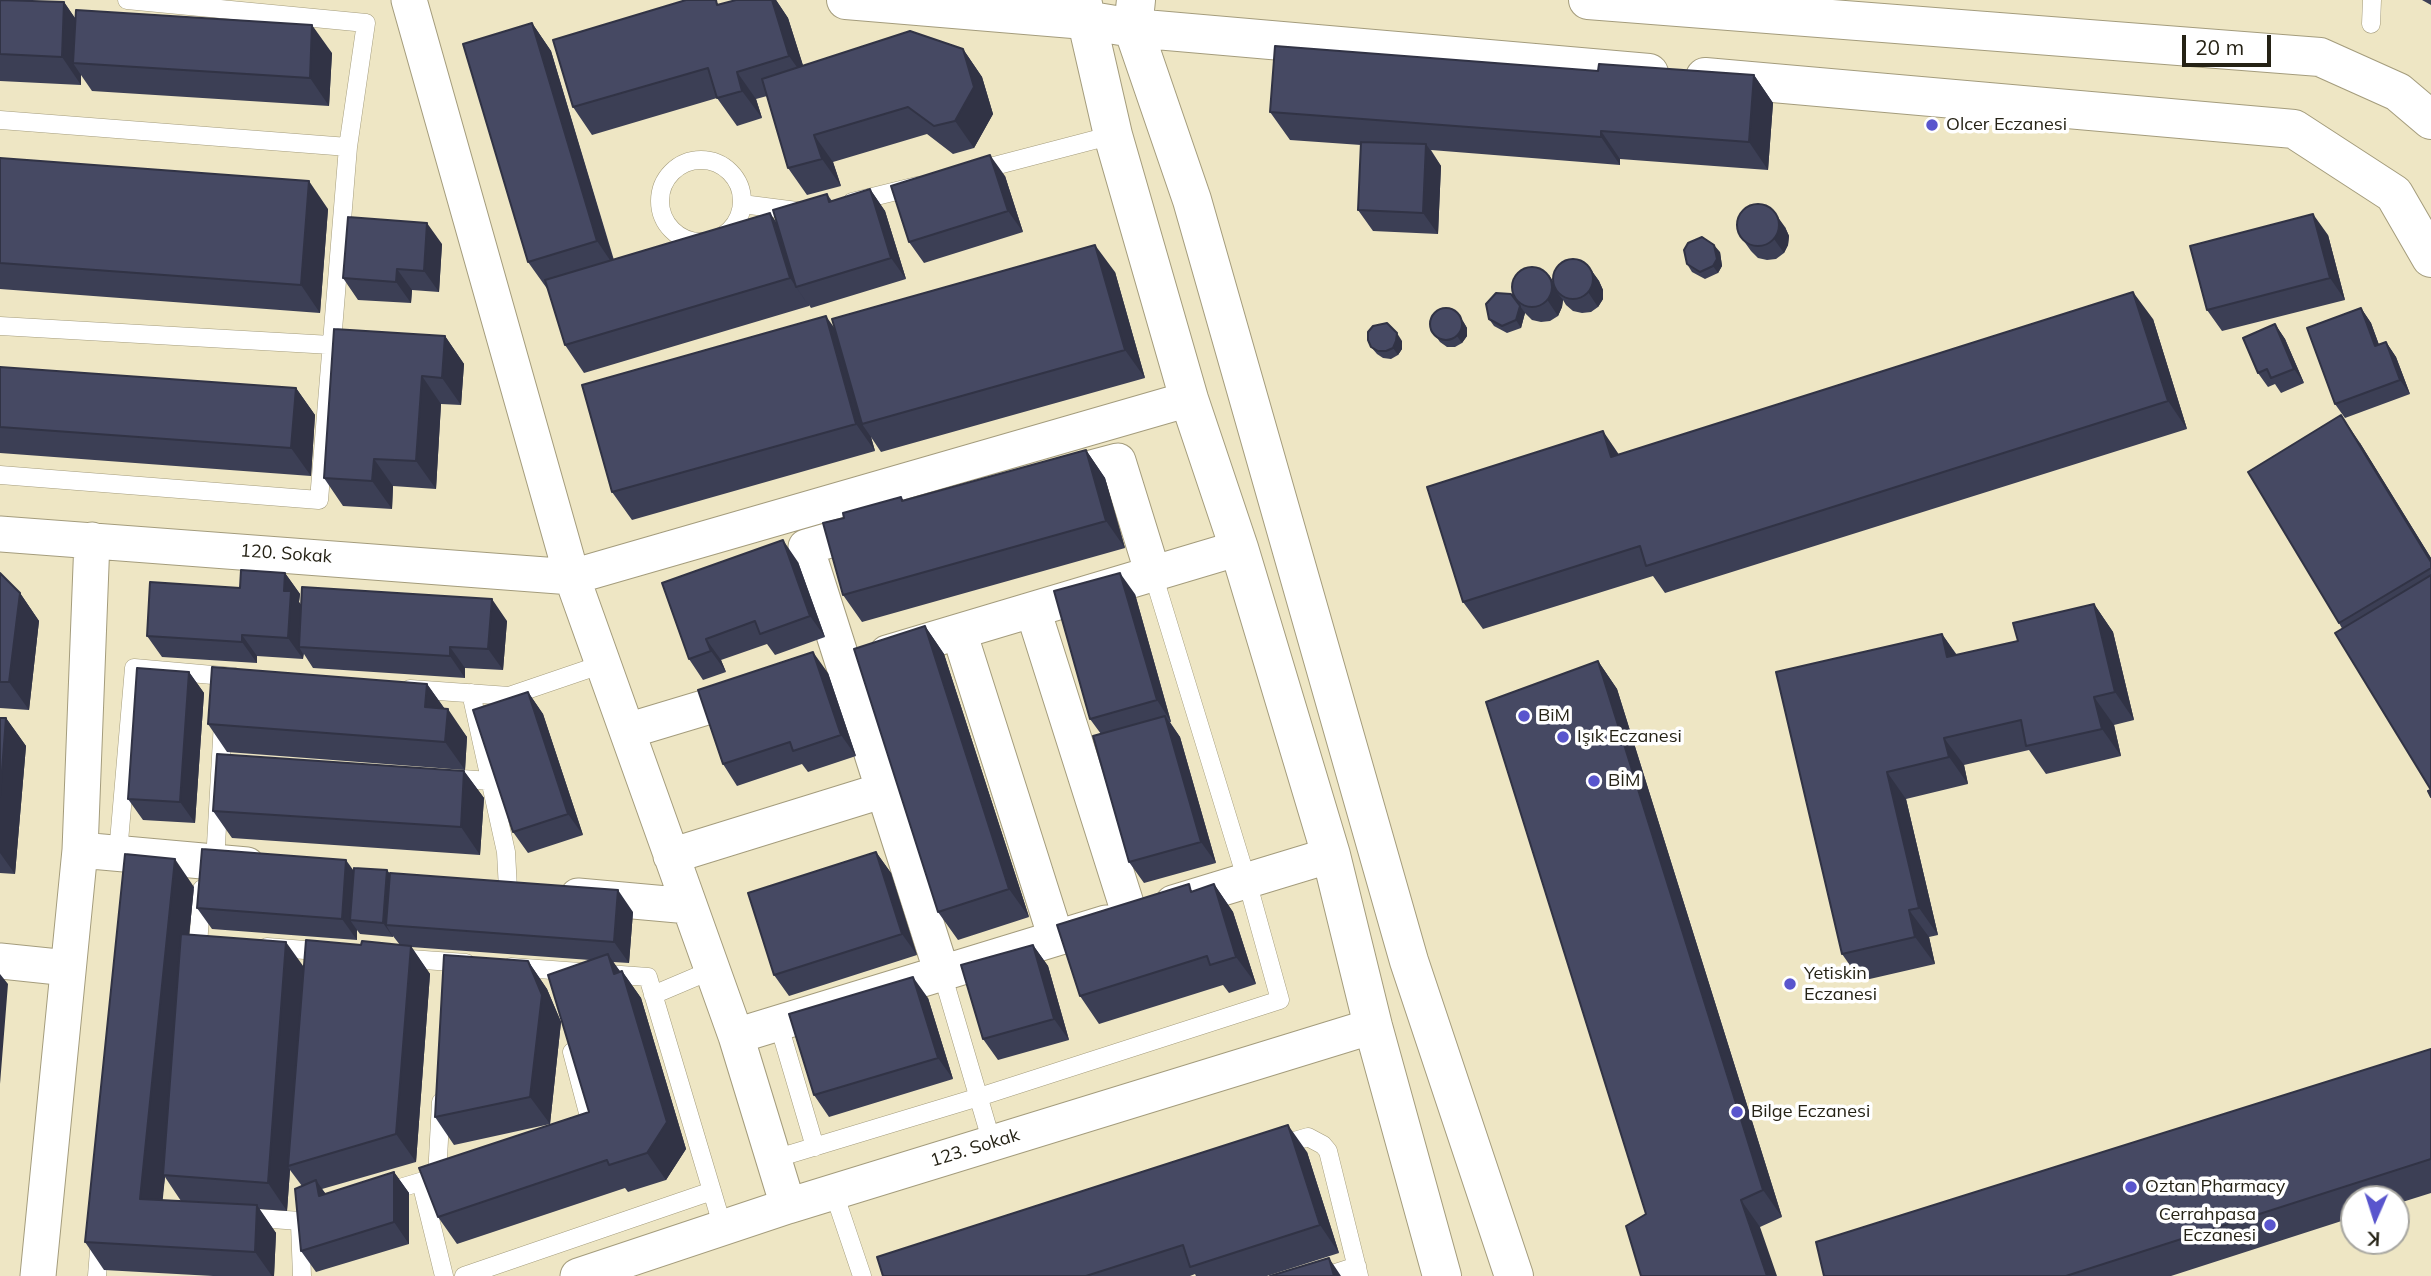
<!DOCTYPE html>
<html>
<head>
<meta charset="utf-8">
<style>
  body { margin:0 }
  #map { position:relative; width:2431px; height:1276px; overflow:hidden; background:#eee6c4; font-family:Mulish,sans-serif }
  canvas { display:block }
  .north { position:absolute; left:2340px; top:1185px; width:70px; height:70px; box-sizing:border-box; background:#fff; border:2px solid #a8a7a1; border-radius:50%; rotate:183deg; font-size:19px; font-weight:700; line-height:28px; text-align:center; color:#252215 }
  .north::after { content:''; display:block; margin:auto; width:24px; height:32px; background:#5955cd; clip-path:polygon(50% 0,100% 100%,50% 72%,0 100%) }
  .scale { position:absolute; left:2182px; top:35px; width:89px; height:32px; box-sizing:border-box; border:4px solid #252215; border-top:0; padding-left:9px; font-size:21px; line-height:24px; white-space:nowrap; color:#252215; -webkit-text-stroke:5px #fff; paint-order:stroke }
</style>
</head>
<body>
<div id="map">
<canvas width="2431" height="1276"></canvas>
<div class="north">K</div>
<div class="scale">20 m</div>
</div>
<script>
const ctx = document.querySelector('canvas').getContext('2d');
ctx.lineJoin = 'round';
function poly(rows) {
  const path = new Path2D();
  for (const r of rows) {
    if (r.length === 3) {
      path.moveTo(r[0] + r[2], r[1]);
      path.arc(r[0], r[1], r[2], 0, 2 * Math.PI);
      continue;
    }
    path.moveTo(r[0], r[1]);
    for (let i = 2; i < r.length; i += 2) path.lineTo(r[i], r[i + 1]);
  }
  return path;
}
function trace(path, color, width, dash) {
  ctx.strokeStyle = color;
  ctx.lineWidth = width;
  ctx.lineCap = dash ? 'butt' : 'round';
  ctx.setLineDash(dash || []);
  ctx.stroke(path);
}
function fill(path, color) {
  ctx.fillStyle = color;
  ctx.fill(path, 'evenodd');
}
function label(font, color, halo, rows, align = 'center') {
  ctx.font = font + ' Mulish,sans-serif';
  ctx.lineWidth = 7;
  ctx.setLineDash([]);
  ctx.textBaseline = 'middle';
  ctx.strokeStyle = halo;
  ctx.fillStyle = color;
  for (const [text, x, y, turn = 0] of rows) {
    ctx.save();
    ctx.translate(x, y);
    ctx.rotate((+turn || 0) * Math.PI / 180);
    ctx.textAlign = isNaN(turn) ? turn : align;
    if (halo) ctx.strokeText(text, 0, 0);
    ctx.fillText(text, 0, 0);
    ctx.restore();
  }
}
const lane = poly([
  [2371,24,2372,0],
  [0,120,348,147],
  [701,201,41],
  [975,171,1113,135],
  [852,202,917,186],
  [742,204,797,211],
  [0,326,331,345],
  [0,475,319,500,348,147,366,23,127,0],
  [410,689,509,696,603,664],
  [471,693,506,852,508,889],
  [448,778,490,781],
  [118,853,134,668,235,677],
  [215,862,223,722],
  [267,947,330,952],
  [396,958,466,963],
  [197,959,202,889],
  [511,967,648,977,723,1228],
  [942,973,992,1143],
  [653,995,712,970],
  [778,1022,815,1147],
  [572,1052,592,1128,584,1131],
  [1277,1146,1308,1137,1323,1145,1328,1151,1359,1276],
  [774,1159,979,1097,1280,1000,1247,881,1153,574],
  [437,1177,441,1102],
  [421,1182,444,1276],
  [383,1193,447,1174],
  [834,1193,862,1276],
  [244,1217,300,1221],
  [300,1224,302,1276],
  [97,1276,100,1238],
  [464,1276,712,1191],
  [1326,1276,1357,1266]
]);
const street = poly([
  [409,0,572,577,736,1036,788,1206],
  [1054,478,1118,461,1153,574],
  [875,527,806,547,942,973],
  [0,534,572,577,1189,399],
  [1033,610,1130,916],
  [959,632,1056,938],
  [887,653,1239,548],
  [627,731,750,694],
  [80,850,247,865],
  [671,856,884,790],
  [578,896,689,906],
  [1173,903,1331,855],
  [0,961,68,968],
  [736,1036,1106,923],
  [38,1276,80,850,92,540],
  [578,1276,788,1206,1373,1026]
]);
const secondary = poly([
  [846,0,1085,20,1133,28,1649,73],
  [1082,0,1113,135,1189,399,1239,548,1331,855,1373,1026,1442,1276],
  [1136,0,1133,28,1192,200,1409,961,1514,1276],
  [1588,0,2320,57,2398,92,2431,120],
  [1705,77,2294,129,2394,194,2431,258]
]);
trace(lane, '#a49c7c', 19);
trace(street, '#a49c7c', 37);
trace(secondary, '#a49c7c', 40);
trace(lane, '#fff', 18);
trace(street, '#fff', 35);
trace(secondary, '#fff', 38);
fill(poly([
  [0,0,64,2,75,18,332,53,329,106,92,91,81,75,81,85,0,81],
  [736,0,776,0,788,18,803,66,963,49,982,77,993,114,974,148,953,154,927,134,833,162,841,186,807,195,788,168,767,96,756,99,762,118,737,126,717,98,592,135,573,107,722,4],
  [2422,0,2431,0,2431,5],
  [532,23,551,51,614,260,770,213,777,224,827,194,832,201,870,189,885,211,906,279,811,308,809,305,809,306,584,373,565,345,548,290,528,262],
  [1598,71,1754,75,1773,103,1768,170,1620,159,1620,165,1431,150,1441,166,1438,234,1373,231,1358,210,1361,145,1290,140,1270,112],
  [0,158,328,209,320,313,0,289],
  [1005,176,1023,232,924,263,909,242],
  [1785,227,1789,236,1788,245,1784,253,1776,259,1767,260,1758,258,1751,251,1741,237],
  [2328,235,2345,300,2222,331,2207,310],
  [442,244,439,292,412,290,411,303,358,300,343,278],
  [1720,252,1722,266,1718,273,1705,279,1692,272,1687,264],
  [1589,267,1599,281,1603,290,1603,299,1598,307,1591,312,1582,313,1573,311,1566,305,1563,300,1562,307,1558,316,1550,321,1541,322,1532,320,1525,313,1521,328,1507,333,1494,326,1489,319,1515,299,1553,281],
  [1115,272,1145,378,881,452,871,437,875,451,632,520,612,492,835,330],
  [2361,308,2371,323,2379,345,2386,342,2396,357,2410,394,2345,418,2335,404],
  [2153,319,2187,429,1665,593,1653,576,1483,629,1463,602,1619,454],
  [1463,321,1467,328,1467,336,1462,343,1455,347,1447,347,1440,342,1435,335],
  [2275,324,2285,339,2304,383,2281,393,2275,384,2268,387,2258,373],
  [445,336,464,364,461,405,441,404,436,489,393,486,392,509,343,506,324,478],
  [1402,341,1402,349,1398,355,1391,359,1383,358,1377,354,1371,347],
  [0,367,296,388,315,415,311,476,0,453],
  [2360,443,2431,558,2431,797,2431,790,2339,623],
  [1086,450,1105,478,1125,548,862,622,843,595,844,518,901,497,904,501],
  [798,562,825,637,775,655,767,644,721,660,726,672,703,680,689,659,662,583],
  [0,573,20,593,39,621,29,710,0,708],
  [285,573,300,594,299,602,301,605,507,621,503,670,465,668,465,678,313,668,304,654,303,659,257,656,257,663,162,657,147,636,240,588],
  [1135,594,1171,722,1170,722,1180,737,1216,863,1144,883,1129,862,1101,734,1090,719],
  [2094,604,2113,632,2134,720,2114,725,2121,756,2046,774,2029,750,1964,765,1968,784,1906,799,1938,935,1929,937,1935,964,1861,981,1842,954,1776,672,1942,634,1957,655,2018,641],
  [925,626,944,654,1029,917,958,940,938,912],
  [1598,661,1617,689,1782,1217,1760,1227,1646,1214],
  [189,672,204,693,195,823,143,820,128,799],
  [828,673,856,756,808,772,802,764,737,786,723,764],
  [427,684,445,709,467,737,465,770,227,752,208,724],
  [528,692,543,714,583,835,528,853,513,832],
  [0,718,6,718,26,746,15,874,0,873],
  [464,771,484,798,480,855,232,838,213,811],
  [876,852,891,873,917,955,789,996,774,975],
  [387,870,390,874,633,912,629,963,613,962,620,971,622,971,641,998,686,1149,666,1180,628,1192,625,1188,457,1244,438,1217,589,1112,590,960,411,947,430,974,416,1162,322,1189,326,1194,394,1172,409,1193,409,1244,316,1272,301,1251,302,1186,290,1170,287,1211,259,1209,276,1233,274,1276,213,1276,104,1270,85,1242,194,887,189,935,304,968,361,945,400,945,393,936,393,937,360,934,357,930,357,940,212,929,197,908,354,871],
  [165,1177,181,1201,162,1200],
  [1214,884,1233,912,1256,984,1229,993,1223,985,1099,1024,1080,996,1194,891],
  [1033,945,1048,966,1069,1040,998,1060,983,1039],
  [528,961,547,989,561,1022,550,1124,454,1145,435,1117],
  [928,998,953,1079,829,1117,814,1095],
  [2431,1049,2431,1193,2396,1204,2396,1199,2354,1199,2354,1217,2171,1276,1824,1276],
  [1307,1152,1339,1253,1267,1276,1196,1276,1195,1274,1190,1276,883,1276]
]), '#3c3f55');
fill(poly([
  [772,0,776,0,788,18,809,84,789,56],
  [64,2,83,30,73,63,81,75,81,85,62,57],
  [532,23,551,51,616,269,597,241],
  [312,25,332,53,329,106,310,78],
  [963,49,982,77,993,114,974,148,955,121],
  [737,72,756,99,762,118,742,91],
  [1754,75,1773,103,1768,170,1749,142],
  [1601,131,1620,159,1620,165,1601,137],
  [814,135,833,162,841,186,822,159],
  [1426,144,1441,166,1438,234,1423,213],
  [990,155,1005,176,1023,232,1008,211],
  [309,181,328,209,320,313,301,285],
  [870,189,885,211,906,279,891,258],
  [770,213,789,241,796,287,809,306,790,278],
  [1775,213,1785,227,1789,236,1788,245,1784,253,1774,239],
  [2313,214,2328,235,2345,300,2330,278],
  [427,223,442,244,439,292,424,271],
  [1095,245,1115,272,1145,378,1125,350],
  [1714,245,1720,252,1722,266,1718,273,1713,266],
  [1589,267,1599,281,1603,290,1603,299,1598,307,1588,292],
  [397,269,412,290,411,303,396,282],
  [1549,275,1559,290,1556,291,1563,300,1562,307,1558,316,1548,301],
  [2133,292,2153,319,2187,429,2168,401],
  [1520,306,1525,313,1521,328,1516,320],
  [2361,308,2371,323,2385,361,2375,346],
  [1458,313,1467,328,1467,336,1462,343,1457,336],
  [826,316,845,343,862,424,871,437,875,451,856,424],
  [2275,324,2285,339,2304,383,2294,369],
  [1397,333,1402,341,1402,349,1398,355,1393,348],
  [445,336,464,364,461,405,442,378],
  [2386,342,2396,357,2410,394,2400,380],
  [422,376,441,404,436,489,416,461],
  [296,388,315,415,311,476,291,448],
  [2341,415,2360,443,2431,558,2431,562],
  [1603,431,1622,459,1611,457],
  [1086,450,1105,478,1125,548,1106,521],
  [374,459,393,486,392,509,372,481],
  [783,540,798,562,825,637,810,616],
  [285,573,300,594,299,602,306,612,299,647,303,654,303,659,288,638,284,591],
  [1120,573,1135,594,1171,722,1157,700],
  [20,593,39,621,29,710,9,682],
  [492,599,507,621,503,670,488,649],
  [2094,604,2113,632,2134,720,2115,692],
  [925,626,944,654,1029,917,1009,889],
  [1942,634,1961,662,1947,657],
  [242,635,257,656,257,663,242,642],
  [706,639,721,660,726,672,711,651],
  [450,647,465,668,465,678,450,656],
  [813,652,828,673,856,756,841,735],
  [1598,661,1617,689,1782,1217,1763,1190],
  [189,672,204,693,195,823,180,802],
  [427,684,446,711,425,707],
  [528,692,543,714,583,835,568,814],
  [2094,697,2114,725,2121,756,2102,729],
  [448,709,467,737,465,770,445,742],
  [1165,716,1180,737,1216,863,1201,842],
  [6,718,26,746,15,874,0,853,0,797],
  [1944,738,1964,765,1968,784,1949,757],
  [464,771,484,798,480,855,461,827],
  [1887,772,1906,799,1938,935,1919,908],
  [876,852,891,873,917,955,902,934],
  [175,859,194,887,165,1175,163,1175,165,1177,160,1227,140,1199],
  [346,860,361,881,350,920,357,930,357,940,342,919],
  [387,870,397,885,386,925,393,937,383,923],
  [1214,884,1233,912,1256,984,1236,957],
  [618,890,633,912,629,963,614,942],
  [1909,910,1929,937,1935,964,1915,937],
  [286,942,306,970,288,1166,290,1170,287,1211,268,1183],
  [1033,945,1048,966,1069,1040,1054,1019],
  [411,946,430,974,416,1162,396,1134],
  [608,954,623,976,622,971,641,998,686,1149,666,1180,647,1153,614,974],
  [528,961,547,989,561,1022,550,1124,530,1097],
  [0,974,8,984,0,1084],
  [913,977,928,998,953,1079,938,1058],
  [1288,1125,1307,1152,1339,1253,1320,1225],
  [394,1172,409,1193,409,1244,394,1222],
  [316,1180,331,1202,319,1196],
  [1741,1200,1760,1227,1777,1276,1767,1276],
  [257,1205,276,1233,274,1276,272,1276,255,1252],
  [1329,1258,1341,1276,1334,1276]
]), '#313345');
const building = poly([
  [0,0,64,2,62,57,0,54,0,0],
  [686,0,716,0,717,5,736,0,772,0,789,56,737,72,742,91,717,98,708,68,573,107,553,40,686,0],
  [76,10,312,25,310,78,73,63,76,10],
  [532,23,597,241,528,262,463,44,532,23],
  [910,31,963,49,974,87,955,121,934,126,908,107,814,135,822,159,788,168,762,79,910,31],
  [1275,46,1598,71,1599,64,1754,75,1749,142,1601,131,1601,137,1270,112,1275,46],
  [1361,142,1426,144,1423,213,1358,210,1361,142],
  [990,155,1008,211,909,242,891,186,990,155],
  [0,158,309,181,301,285,0,263,0,158],
  [870,189,891,258,796,287,773,210,827,194,829,202,870,189],
  [1758,225,21],
  [770,213,790,278,565,345,545,280,770,213],
  [2313,214,2330,278,2207,310,2190,246,2313,214],
  [348,217,427,223,424,271,397,269,396,282,343,278,348,217],
  [1702,237,1714,245,1717,259,1713,266,1700,272,1687,264,1684,250,1688,243,1702,237],
  [1095,245,1125,350,862,424,832,319,1095,245],
  [1573,279,20],
  [1532,287,20],
  [2133,292,2168,401,1646,566,1640,546,1463,602,1427,487,1603,431,1611,457,2133,292],
  [1496,293,1511,294,1520,306,1516,320,1502,326,1489,319,1486,304,1496,293],
  [2361,308,2375,346,2386,342,2400,380,2335,404,2307,328,2361,308],
  [1446,324,16],
  [826,316,856,424,612,492,582,385,826,316],
  [1387,323,1397,333,1396,341,1393,348,1386,351,1378,351,1371,347,1368,340,1368,332,1373,326,1387,323],
  [2275,324,2294,369,2271,378,2267,369,2258,373,2243,338,2275,324],
  [334,329,445,336,442,378,422,376,416,461,374,459,372,481,324,478,334,329],
  [0,367,296,388,291,448,0,427,0,367],
  [2341,415,2431,562,2431,568,2339,623,2248,472,2341,415],
  [1086,450,1106,521,843,595,823,523,844,518,843,513,901,497,902,501,1086,450],
  [783,540,810,616,760,634,755,621,706,639,711,651,689,659,662,583,783,540],
  [241,570,285,573,284,591,291,591,288,638,242,635,242,642,147,636,150,582,240,588,241,570],
  [0,573,20,593,9,682,0,682,0,573],
  [1120,573,1157,700,1090,719,1054,591,1120,573],
  [2431,575,2431,797,2428,791,2431,790,2335,633,2431,575],
  [302,587,492,599,488,649,450,647,450,656,299,647,302,587],
  [2094,604,2115,692,2094,697,2102,729,2026,746,2021,720,1944,738,1949,757,1887,772,1919,908,1909,910,1915,937,1842,954,1776,672,1942,634,1947,657,2018,641,2013,623,2094,604],
  [925,626,1009,889,938,912,854,649,925,626],
  [813,652,841,735,793,751,790,742,723,764,698,690,813,652],
  [1598,661,1763,1190,1741,1200,1767,1276,1641,1276,1626,1226,1646,1214,1486,702,1598,661],
  [212,667,427,684,425,707,448,709,445,742,208,724,212,667],
  [137,668,189,672,180,802,128,799,137,668],
  [528,692,568,814,513,832,473,710,528,692],
  [1165,716,1201,842,1129,862,1093,736,1165,716],
  [0,718,6,718,0,797,0,718],
  [217,754,464,771,461,827,213,811,217,754],
  [202,849,346,860,342,919,197,908,202,849],
  [876,852,902,934,774,975,748,893,876,852],
  [125,854,175,859,140,1199,257,1205,255,1252,85,1242,125,854],
  [354,868,387,870,383,923,350,920,354,868],
  [390,873,618,890,614,942,386,925,390,873],
  [1189,884,1191,892,1214,884,1236,957,1210,965,1207,956,1080,996,1057,925,1189,884],
  [181,934,286,942,268,1183,163,1175,181,934],
  [306,940,361,945,362,941,411,946,396,1134,288,1166,306,940],
  [1033,945,1054,1019,983,1039,961,965,1033,945],
  [608,954,614,974,622,971,667,1122,647,1153,609,1165,607,1160,438,1217,419,1168,589,1112,548,975,608,954],
  [444,955,528,961,542,995,530,1097,435,1117,444,955],
  [913,977,938,1058,814,1095,789,1014,913,977],
  [2431,1049,2431,1159,2066,1276,1824,1276,1816,1242,2431,1049],
  [1288,1125,1320,1225,1190,1267,1183,1245,1086,1276,883,1276,877,1257,1288,1125],
  [394,1172,394,1222,301,1251,295,1189,316,1180,319,1196,394,1172],
  [1329,1258,1334,1276,1270,1276,1329,1258]
]);
fill(building, '#464963');
trace(building, '#313345', 2);
for (const [x, y, r, color] of [
  [1932,125,7,"#5955cd"],
  [1524,716,7,"#5955cd"],
  [1563,737,7,"#5955cd"],
  [1594,781,7,"#5955cd"],
  [1790,984,7,"#5955cd"],
  [1737,1112,7,"#5955cd"],
  [2131,1187,7,"#5955cd"],
  [2270,1225,7,"#5955cd"]
]) {
  const dot = new Path2D();
  dot.arc(x, y, r, 0, 2 * Math.PI);
  ctx.fillStyle = color;
  ctx.fill(dot);
  trace(dot, '#fff', 2.5);
}
label('18px', '#252215', '#fff', [
  ["Olcer Eczanesi",1946,125],
  ["BiM",1538,716],
  ["Işık Eczanesi",1577,737],
  ["BİM",1608,781],
  ["Yetiskin",1804,974],
  ["Eczanesi",1804,995],
  ["Bilge Eczanesi",1751,1112],
  ["Oztan Pharmacy",2145,1187],
  ["Cerrahpasa",2256,1215,"right"],
  ["Eczanesi",2256,1236,"right"]
], 'left');
label('18px', '#252215', '#fff', [
  ["120. Sokak",286,554,4],
  ["123. Sokak",975,1148,-17]
]);
</script>
</body>
</html>
